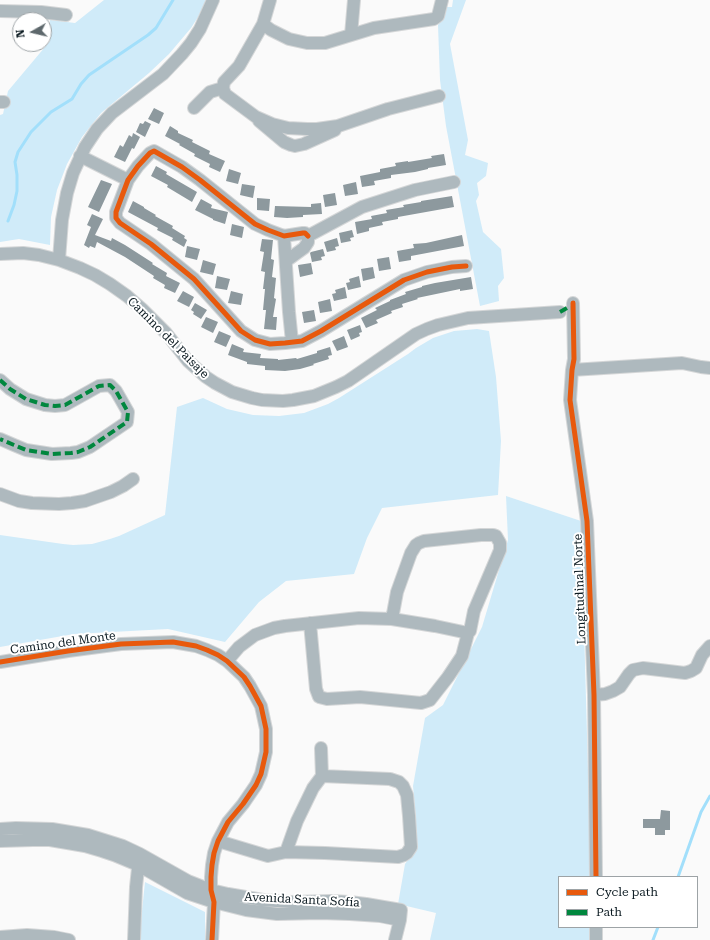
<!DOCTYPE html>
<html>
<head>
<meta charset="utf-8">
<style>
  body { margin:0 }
  #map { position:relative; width:710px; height:940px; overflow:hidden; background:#fafafa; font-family:"Roboto Serif",serif }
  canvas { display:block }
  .legend { position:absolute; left:558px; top:876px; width:140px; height:52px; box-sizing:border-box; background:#fff; border:1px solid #9da3a6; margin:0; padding:5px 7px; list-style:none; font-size:12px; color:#0a1920 }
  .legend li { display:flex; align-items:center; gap:8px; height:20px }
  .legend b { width:20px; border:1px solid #9da3a6 }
  .north { position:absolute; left:12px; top:12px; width:40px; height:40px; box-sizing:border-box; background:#fff; border:1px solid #9da3a6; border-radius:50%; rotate:262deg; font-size:11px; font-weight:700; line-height:16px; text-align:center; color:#0a1920 }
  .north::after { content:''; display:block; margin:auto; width:14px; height:18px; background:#5e686c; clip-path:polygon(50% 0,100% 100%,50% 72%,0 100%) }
</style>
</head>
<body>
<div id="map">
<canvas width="710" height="940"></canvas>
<ul class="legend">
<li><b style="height:5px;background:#e8590c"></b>Cycle path</li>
<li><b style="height:5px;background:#00873e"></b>Path</li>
</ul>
<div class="north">N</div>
</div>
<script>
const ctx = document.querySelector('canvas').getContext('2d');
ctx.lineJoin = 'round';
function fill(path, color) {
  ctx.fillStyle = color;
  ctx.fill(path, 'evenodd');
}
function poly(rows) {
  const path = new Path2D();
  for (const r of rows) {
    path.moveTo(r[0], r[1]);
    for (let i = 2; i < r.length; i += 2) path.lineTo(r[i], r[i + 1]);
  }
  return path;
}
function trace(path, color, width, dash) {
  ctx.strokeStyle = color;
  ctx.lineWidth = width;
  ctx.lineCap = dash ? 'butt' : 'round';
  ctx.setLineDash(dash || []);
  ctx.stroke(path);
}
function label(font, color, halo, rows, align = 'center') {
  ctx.font = font + ' "Roboto Serif",serif';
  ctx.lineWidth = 4;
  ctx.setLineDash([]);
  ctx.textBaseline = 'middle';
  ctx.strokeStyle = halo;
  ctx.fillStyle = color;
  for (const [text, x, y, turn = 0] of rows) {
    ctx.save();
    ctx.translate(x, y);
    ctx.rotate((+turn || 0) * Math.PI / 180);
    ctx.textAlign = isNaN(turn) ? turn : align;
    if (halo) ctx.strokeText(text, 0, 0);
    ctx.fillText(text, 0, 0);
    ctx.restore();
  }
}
fill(poly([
  [104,0,206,0,198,17,191,28,169,54,149,73,101,113,82,137,67,164,57,190,51,217,50,245,19,239,0,242,0,115,3,114,8,91,50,41,50,20,75,23],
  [453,0,466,0,450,44,468,140,465,155,488,163,486,176,477,183,479,195,476,201,483,232,501,249,504,278,498,286,499,301,480,306,446,126,440,80,438,25,445,15,447,7,452,7],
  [477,329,489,331,496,377,501,441,498,495,382,508,367,538,354,574,286,581,259,602,225,642,168,629,74,634,0,647,0,535,63,544,73,545,92,544,110,539,119,536,165,515,177,407,203,398,227,409,253,415,279,416,304,413,328,404,339,398,408,354,416,348,433,338,454,331,466,330],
  [506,496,581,521,591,877,559,877,559,927,592,927,593,940,430,940,436,913,398,904,405,864,413,853,416,820,413,786,425,718,443,705,482,627,508,540],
  [145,882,205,912,205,940,139,940]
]), '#d0ebf9');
trace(poly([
  [8,221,14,205,17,191,17,175,15,162,18,152,31,132,51,112,72,99,81,84,89,75,148,35,156,28,173,0],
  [678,877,701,812,710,796],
  [653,940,658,927]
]), '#a2dffb', 3);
fill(poly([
  [154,108,164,113,159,124,148,119],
  [145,121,151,124,145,137,136,132,140,123,143,124],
  [170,126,178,131,178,133,193,140,192,142,210,151,209,154,225,161,220,172,209,167,210,164,194,156,195,154,179,145,180,144,165,136],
  [133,133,140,137,134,149,132,148,125,162,114,157,120,145,123,147,129,135,132,137],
  [444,154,446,165,428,168,428,169,415,172,391,175,391,178,374,181,375,185,362,187,360,176,380,172,380,169,396,166,395,163,408,161,408,162,432,158,431,156],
  [156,166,167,172,166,174,197,192,192,202,167,187,168,185,151,176],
  [229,169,241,173,238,184,226,181],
  [101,180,112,184,99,212,88,207],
  [356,182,358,194,345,196,343,185],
  [242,184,255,186,253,198,240,195],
  [335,193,337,205,325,207,323,195],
  [452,196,454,207,398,217,398,219,382,222,383,225,369,228,369,231,357,234,355,222,372,219,371,216,387,213,386,210,404,207,403,205,421,202,421,201],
  [257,198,270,199,269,211,257,210],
  [201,199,212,205,211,208,228,212,225,224,213,220,213,219,195,210],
  [133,201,144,207,144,208,156,215,155,216,173,226,172,228,185,236,184,238,187,240,184,247,172,240,173,238,157,230,158,228,128,212],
  [321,203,322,214,303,215,303,217,287,218,274,217,275,206,311,207,311,204],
  [92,214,103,219,95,235,111,241,112,238,125,245,153,263,152,264,167,273,166,276,180,283,175,293,164,288,165,285,153,278,154,276,125,257,97,242,95,248,90,246,89,248,84,245,91,227,87,225],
  [232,224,244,227,242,238,230,235],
  [352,230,354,237,350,238,351,241,341,243,339,233],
  [462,235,464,246,411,256,411,260,399,262,397,251,414,248,413,244,426,243],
  [337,238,339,246,335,247,336,250,327,252,324,242],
  [262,239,273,240,271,259,274,260,272,277,276,278,274,298,276,299,273,317,277,317,276,330,264,329,266,310,263,310,265,289,263,289,265,272,261,271,264,252,260,251],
  [187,246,200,249,197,260,185,257],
  [323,249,325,256,321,257,322,260,312,262,310,253,311,252],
  [389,257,391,269,379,271,377,259],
  [203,260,216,264,213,275,200,272],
  [311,263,313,274,300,277,298,265],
  [373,267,375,278,363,281,361,269],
  [217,276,230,279,227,290,215,288],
  [359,276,361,287,348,290,346,283,350,282,349,279],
  [471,277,473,289,460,291,460,289,417,298,418,299,402,304,403,307,391,311,392,313,376,320,378,323,366,328,361,318,377,310,375,308,390,301,390,300,406,294,405,292,422,287,422,286,435,283],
  [345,287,347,298,334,301,332,294,336,293,335,290],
  [183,291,194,297,189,307,177,301],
  [231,291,243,294,241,305,228,303],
  [330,299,332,311,320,313,318,302],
  [195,303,207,310,201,319,193,314,194,312,191,310],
  [314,310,316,321,304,323,302,312],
  [206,317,218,322,213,333,201,327],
  [360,325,362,332,359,333,360,336,351,340,347,330],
  [219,331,231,336,226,347,214,342],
  [344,336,348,347,337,351,332,341],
  [232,344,244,349,243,352,261,354,260,358,278,359,278,360,296,358,297,359,317,353,317,351,330,347,332,355,328,356,329,359,313,364,314,365,300,369,285,371,265,370,265,366,247,364,247,362,228,355],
  [661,810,670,811,670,830,665,830,665,835,655,835,655,828,643,828,643,819,660,819]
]), '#8d999e');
const minor = poly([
  [270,0,263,24,239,66,224,82,223,88,225,94,256,117,272,124,288,128,307,129,317,129,338,126,388,109,439,96],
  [0,11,41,12,66,15],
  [263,24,271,30,289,39,307,43,325,43,374,28,434,19,438,16,442,0],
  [351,35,354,0],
  [0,102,4,102],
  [194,108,210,92,223,88],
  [259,121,284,142,291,145,295,146,304,144,335,130],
  [80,156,128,180],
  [284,236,289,312,292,342],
  [308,236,305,233,303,233,284,236,268,230,255,224,200,180,182,167,154,151,150,153,138,166,128,180,116,212,116,218,120,223,151,244,194,279,241,331,255,340,270,344,285,343,302,341,321,331,404,280,427,272,452,267,466,266],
  [308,236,362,207,415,190,454,182],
  [0,254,23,253,39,255,59,260,80,268,95,275,110,284,127,296,142,309,166,333,188,361,206,377,215,383,232,392,252,398,262,400,283,401,293,400,314,396,336,387,348,381,416,334,427,329,438,325,468,318,560,312],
  [59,260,62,220,67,193,73,173,85,147,97,129,112,113,163,74,182,54,191,43,200,29,213,0],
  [286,261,304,248,308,242,308,236],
  [573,303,574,359,572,370,570,400,587,521,594,695,596,877],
  [572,370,682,363,701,367,710,368],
  [0,380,10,389,26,399,45,405,55,406,65,405,99,386,110,385,116,391,128,412,127,422,90,447,78,452,71,453,52,454,26,450,14,445,0,439],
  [0,494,19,501,32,503,59,504,72,503,85,501,111,492,123,486,133,479],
  [310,623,316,689,319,697,327,699,360,697,421,703,430,700,448,677,462,656,468,633],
  [227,661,239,647,255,635,274,628,285,626,359,618,392,619,435,626,468,633,470,631,474,611,500,550,500,543,496,536,493,535,481,535,424,541,419,543,416,545,411,553,397,592,392,619],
  [0,662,68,651,121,644,173,642,196,646,207,650,218,655,227,661,244,677,250,686,261,706,266,729,266,752,261,774,256,785,243,804,228,822,218,841,214,853,212,865,211,877,211,890,214,902,212,940],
  [594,695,605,694,613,691,620,687,629,674,633,670,643,668,685,673,691,671,696,668,702,655,710,646],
  [0,829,16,828,52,829,88,835,123,846,140,854,188,881,211,890,228,894,263,900,291,902,331,901,349,902,366,904,401,910,400,920,395,940],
  [0,841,33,840,50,840,85,846,102,851,114,855,138,865,187,893,214,902,246,910,277,914,320,913,350,914,380,916,400,920],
  [218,841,268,856,286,852,325,853,398,857,404,855,407,853,411,847,409,816,407,795,403,786,399,782,390,779,322,776,321,748],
  [286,852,297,821,313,788,322,776],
  [596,927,596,940],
  [0,937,27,935,54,937,69,940],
  [134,940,136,887,139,859]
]);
trace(minor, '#d4d6d7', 14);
trace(minor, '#aeb9be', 12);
trace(poly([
  [560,312,567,308,573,308],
  [0,380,10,389,26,399,45,405,55,406,65,405,99,386,110,385,116,391,128,412,127,422,90,447,78,452,71,453,52,454,26,450,14,445,0,439]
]), '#00873e', 4, [8, 4]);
trace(poly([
  [308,236,305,233,303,233,284,236,268,230,255,224,200,180,182,167,154,151,150,153,138,166,128,180,116,212,116,218,120,223,151,244,194,279,241,331,255,340,270,344,285,343,302,341,321,331,404,280,427,272,452,267,466,266],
  [573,303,574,359,572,370,570,400,587,521,594,695,596,877],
  [0,662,68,651,121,644,173,642,196,646,207,650,218,655,227,661,244,677,250,686,261,706,266,729,266,752,261,774,256,785,243,804,228,822,218,841,214,853,212,865,211,877,211,890,214,902,212,940]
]), '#e8590c', 5);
label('12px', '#0a1920', '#fff', [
  ["Camino del Paisaje",168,338,45],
  ["Longitudinal Norte",580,589,-92],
  ["Camino del Monte",63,643,-8],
  ["Avenida Santa Sofía",302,900,3]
]);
</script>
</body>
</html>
